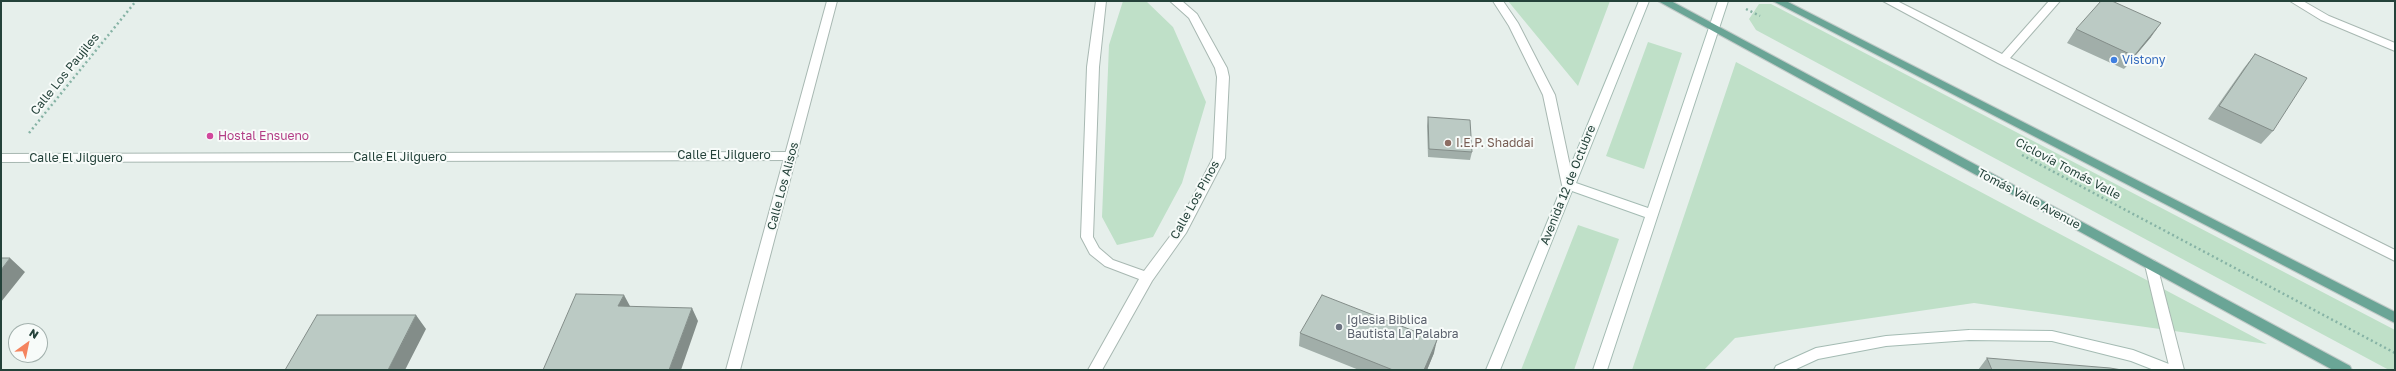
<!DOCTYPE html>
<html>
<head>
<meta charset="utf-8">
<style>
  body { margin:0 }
  #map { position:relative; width:2396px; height:371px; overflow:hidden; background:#e6efeb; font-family:"Golos Text",sans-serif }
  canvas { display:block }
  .frame { position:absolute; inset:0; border:2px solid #24423a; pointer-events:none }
  .north { position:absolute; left:8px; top:323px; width:40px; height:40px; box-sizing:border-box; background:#f7fbf9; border:1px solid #a3b1ad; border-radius:50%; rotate:33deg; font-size:11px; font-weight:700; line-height:16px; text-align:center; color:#24423a }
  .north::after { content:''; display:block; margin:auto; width:14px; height:18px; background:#f4845f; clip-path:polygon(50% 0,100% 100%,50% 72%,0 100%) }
</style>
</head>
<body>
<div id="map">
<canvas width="2396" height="371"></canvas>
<div class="frame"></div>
<div class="north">N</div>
</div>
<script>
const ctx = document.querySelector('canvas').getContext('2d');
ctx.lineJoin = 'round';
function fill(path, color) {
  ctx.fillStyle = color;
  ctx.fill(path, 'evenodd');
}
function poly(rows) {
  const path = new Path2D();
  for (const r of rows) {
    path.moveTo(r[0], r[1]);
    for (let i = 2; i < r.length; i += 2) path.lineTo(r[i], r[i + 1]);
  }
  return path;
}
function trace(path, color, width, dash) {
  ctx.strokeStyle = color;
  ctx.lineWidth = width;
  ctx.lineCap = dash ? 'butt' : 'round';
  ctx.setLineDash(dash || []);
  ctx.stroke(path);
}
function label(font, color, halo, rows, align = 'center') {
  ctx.font = font + ' "Golos Text",sans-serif';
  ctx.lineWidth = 4;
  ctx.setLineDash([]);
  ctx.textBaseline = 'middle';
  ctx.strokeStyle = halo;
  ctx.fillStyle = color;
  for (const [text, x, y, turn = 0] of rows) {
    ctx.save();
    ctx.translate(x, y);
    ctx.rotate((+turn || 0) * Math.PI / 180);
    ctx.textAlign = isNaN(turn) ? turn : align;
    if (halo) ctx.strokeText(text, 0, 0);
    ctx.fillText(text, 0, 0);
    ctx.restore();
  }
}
fill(poly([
  [1123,1,1146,1,1173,27,1206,102,1182,183,1153,237,1117,245,1102,217,1109,45],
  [1508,1,1610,1,1578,86],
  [1759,4,1771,4,2395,330,2395,370,2389,370,1756,30,1749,19],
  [1648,42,1682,53,1644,169,1606,156],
  [1736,62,2267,344,1974,303,1735,338,1704,370,1632,370],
  [1578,225,1619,239,1574,370,1521,370]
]), '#bfe0c8');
const service = poly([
  [2151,260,2155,261,2157,265,2184,370,2170,370,2145,265,2147,261,2151,260]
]);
const minor = poly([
  [1096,1,1106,1,1099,67,1093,237,1099,248,1113,260,1144,271,1177,227,1213,158,1217,77,1215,68,1189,18,1170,1,1182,1,1197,14,1227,68,1229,77,1225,158,1186,233,1152,281,1102,370,1088,370,1139,279,1105,266,1090,254,1081,237,1087,67,1096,1],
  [1883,1,1897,1,2002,54,2049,1,2060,1,2010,58,2395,250,2395,261,1998,63,1883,1],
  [2290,1,2303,1,2329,16,2395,43,2395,51,2321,20,2290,1],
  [792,152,798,156,792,160,1,162,1,154,792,152]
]);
const tertiary = poly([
  [827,1,837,1,740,370,726,370,827,1],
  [1493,1,1503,1,1518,23,1555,95,1574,185,1572,188,1564,188,1562,185,1543,95,1509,26,1493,1]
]);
const secondary = poly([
  [1639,1,1649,1,1576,183,1648,208,1718,1,1728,1,1607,370,1593,370,1645,217,1572,191,1500,370,1486,370,1639,1],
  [1969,330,2052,331,2133,350,2174,366,2176,370,2154,370,2131,361,2052,341,1969,340,1886,346,1818,359,1794,370,1774,370,1776,366,1816,348,1886,336,1969,330]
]);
const primary = poly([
  [1658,1,1671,1,2350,366,2352,370,2333,370,1658,1],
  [1773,1,1786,1,2395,312,2395,323,1773,1]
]);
trace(service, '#a8b8b2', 2);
trace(minor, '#a8b8b2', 2);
trace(tertiary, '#a8b8b2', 2);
trace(secondary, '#a4bbb3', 2);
trace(primary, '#c2cac8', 2);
trace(poly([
  [1746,9,1760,16],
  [29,133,136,1],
  [2022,155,2395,353]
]), '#86b3a5', 2.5, [2, 3]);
fill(service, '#fff');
fill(minor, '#fff');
fill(tertiary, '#fff');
fill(secondary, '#fff');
fill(primary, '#6aa596');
fill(poly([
  [2076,29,2151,37,2124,69,2067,43],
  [2255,54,2273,131,2261,144,2208,119,2244,68],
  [1428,117,1472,152,1470,160,1428,157,1427,126],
  [1300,333,1434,353,1427,370,1359,370,1299,346],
  [1987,358,2122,370,1978,370]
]), '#a1aea9');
fill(poly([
  [2161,23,2151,37,2124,69,2134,56],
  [10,258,25,272,1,302,1,270],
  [624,295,631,308,618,306],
  [692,308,698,321,681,370,669,370],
  [416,315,426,329,405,370,388,370],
  [1437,340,1434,353,1427,370,1424,370]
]), '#838d89');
const building = poly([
  [2101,1,2112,1,2161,23,2134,56,2076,29,2101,1],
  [2255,54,2307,78,2273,131,2219,106,2255,54],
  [1428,117,1470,120,1472,152,1429,149,1428,117],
  [1,258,10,258,1,270,1,258],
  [576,294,624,295,618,306,692,308,669,370,543,370,576,294],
  [1322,295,1437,340,1424,370,1393,370,1300,333,1322,295],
  [317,315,416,315,388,370,285,370,317,315],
  [1987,358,2110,368,2122,370,1992,370,1987,358]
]);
fill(building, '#bbcac4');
trace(building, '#838d89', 1);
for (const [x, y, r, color] of [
  [2114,60,4,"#3f7fe0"],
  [210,136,4,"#d1479c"],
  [1448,143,4,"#8d6e63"],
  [1339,327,4,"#6b7280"]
]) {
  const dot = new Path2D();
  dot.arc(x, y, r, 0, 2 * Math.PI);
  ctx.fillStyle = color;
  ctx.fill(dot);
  trace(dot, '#f7fbf9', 1.5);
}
label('12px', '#366cbe', '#f7fbf9', [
  ["Vistony",2122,60]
], 'left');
label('12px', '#24423a', '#f7fbf9', [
  ["Calle Los Paujiles",65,74,-51],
  ["Calle El Jilguero",724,155],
  ["Calle El Jilguero",400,157],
  ["Calle El Jilguero",76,158],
  ["Ciclovía Tomás Valle",2068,169,28],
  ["Avenida 12 de Octubre",1568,185,-68],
  ["Calle Los Alisos",783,186,-75],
  ["Tomás Valle Avenue",2029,199,28],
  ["Calle Los Pinos",1195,200,-61]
]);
label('12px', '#b23c85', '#f7fbf9', [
  ["Hostal Ensueno",218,136]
], 'left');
label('12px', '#785e54', '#f7fbf9', [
  ["I.E.P. Shaddai",1456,143]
], 'left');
label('12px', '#5b616d', '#f7fbf9', [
  ["Iglesia Biblica",1347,320],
  ["Bautista La Palabra",1347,334]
], 'left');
</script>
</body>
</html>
